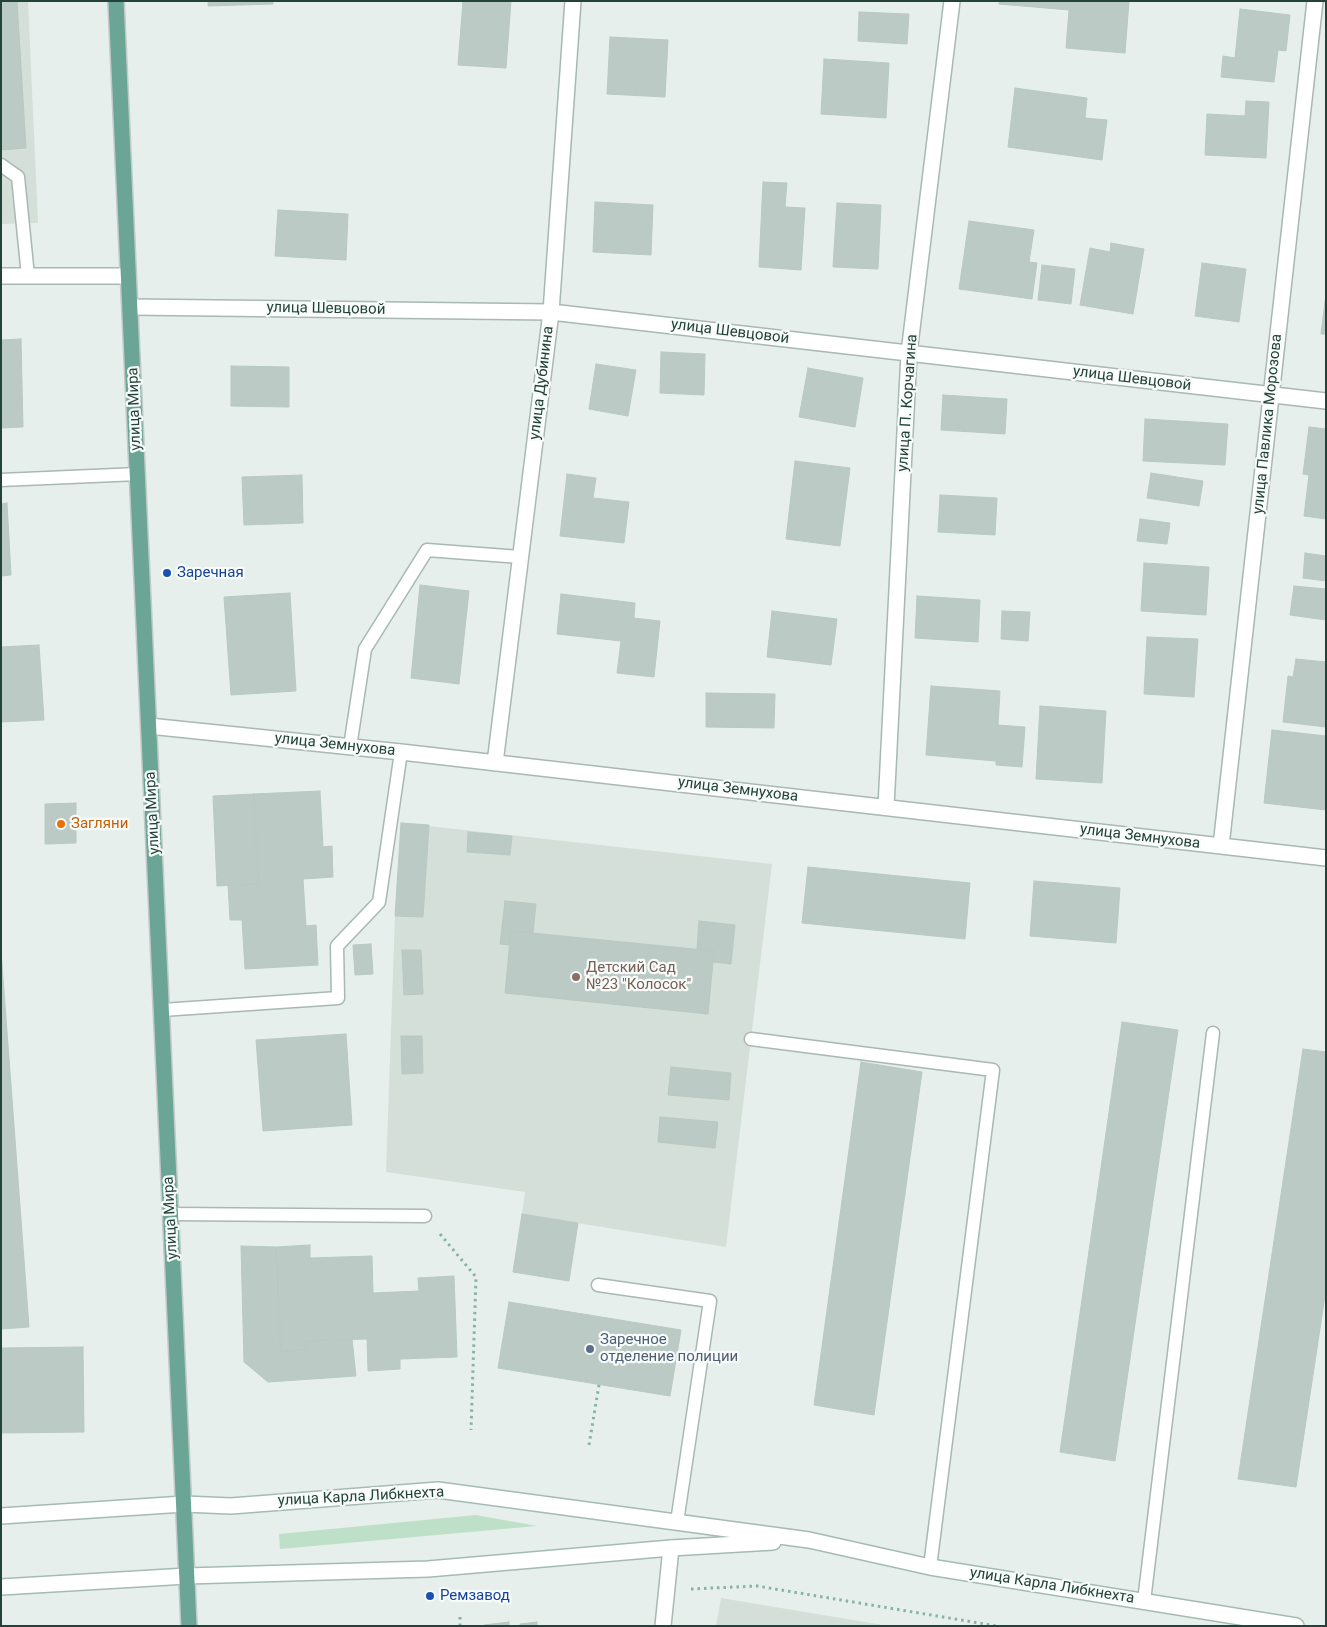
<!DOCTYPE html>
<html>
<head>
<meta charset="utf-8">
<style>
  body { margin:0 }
  #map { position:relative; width:1327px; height:1627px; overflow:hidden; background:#e6efeb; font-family:Roboto,sans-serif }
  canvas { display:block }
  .frame { position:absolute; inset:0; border:2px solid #24423a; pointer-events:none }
</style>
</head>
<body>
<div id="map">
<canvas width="1327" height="1627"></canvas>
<div class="frame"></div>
</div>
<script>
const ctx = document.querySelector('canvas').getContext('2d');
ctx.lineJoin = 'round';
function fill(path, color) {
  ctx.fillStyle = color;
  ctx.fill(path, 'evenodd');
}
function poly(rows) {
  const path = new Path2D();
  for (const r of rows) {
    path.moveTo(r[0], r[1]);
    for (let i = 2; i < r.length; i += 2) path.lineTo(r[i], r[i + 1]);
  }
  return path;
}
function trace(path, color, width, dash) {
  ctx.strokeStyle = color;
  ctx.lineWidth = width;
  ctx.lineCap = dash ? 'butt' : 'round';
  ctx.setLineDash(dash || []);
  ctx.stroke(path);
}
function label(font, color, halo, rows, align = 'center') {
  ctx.font = font + ' Roboto,sans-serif';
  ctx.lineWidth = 4.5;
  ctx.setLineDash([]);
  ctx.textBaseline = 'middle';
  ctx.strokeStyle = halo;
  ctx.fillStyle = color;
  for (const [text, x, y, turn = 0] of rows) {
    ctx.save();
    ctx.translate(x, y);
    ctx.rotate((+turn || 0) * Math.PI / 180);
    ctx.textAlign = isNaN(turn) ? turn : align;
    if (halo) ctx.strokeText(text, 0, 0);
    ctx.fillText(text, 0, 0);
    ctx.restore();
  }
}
fill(poly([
  [1,1,28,1,38,223,1,224],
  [401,823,772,864,726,1247,522,1214,525,1192,386,1172,395,916],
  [721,1598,889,1626,716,1626]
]), '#d4dfda');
fill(poly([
  [476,1515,537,1526,280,1549,279,1534]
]), '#bfe0c8');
const building = poly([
  [1,1,17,1,26,148,1,150,1,1],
  [208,1,273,1,273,4,208,6,208,1],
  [463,1,511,1,506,68,458,65,463,1],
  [999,1,1129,1,1125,53,1066,48,1069,10,999,4,999,1],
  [1240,9,1290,15,1286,51,1278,50,1274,82,1221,77,1223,56,1235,58,1240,9],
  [859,12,909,14,907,44,858,41,859,12],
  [610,37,668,40,665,97,607,94,610,37],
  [824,59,889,63,886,118,821,114,824,59],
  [1015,88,1087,98,1085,118,1107,120,1102,160,1008,147,1015,88],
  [1246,101,1269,102,1266,158,1205,155,1207,114,1245,116,1246,101],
  [763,182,787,183,785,207,805,208,801,270,759,267,763,182],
  [595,202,653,205,651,255,593,252,595,202],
  [837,203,881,205,878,269,833,267,837,203],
  [278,210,348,214,346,260,275,256,278,210],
  [969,221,1034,230,1029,262,1037,263,1032,299,959,289,969,221],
  [1111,243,1144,249,1133,314,1080,305,1090,248,1110,252,1111,243],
  [1202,263,1246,269,1239,322,1195,316,1202,263],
  [1042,265,1075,269,1071,304,1038,300,1042,265],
  [1326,294,1326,334,1321,334,1326,294],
  [21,339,23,427,1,428,1,340,21,339],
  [661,352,705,354,704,395,660,393,661,352],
  [596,364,636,370,628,416,589,409,596,364],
  [231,366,289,367,289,407,231,406,231,366],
  [808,368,863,378,855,427,799,417,808,368],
  [943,395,1007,399,1005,434,941,430,943,395],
  [1145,419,1228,424,1225,465,1143,461,1145,419],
  [1309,427,1326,429,1326,519,1304,516,1309,475,1303,474,1309,427],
  [795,461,850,468,840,546,786,539,795,461],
  [1151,473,1203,481,1199,506,1147,498,1151,473],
  [567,474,596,478,593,498,629,502,624,543,560,536,567,474],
  [302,475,303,523,244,525,242,477,302,475],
  [940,495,997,498,995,535,938,532,940,495],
  [7,503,11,575,1,576,1,504,7,503],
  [1140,519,1170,523,1167,544,1137,541,1140,519],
  [1305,553,1326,556,1326,581,1303,578,1305,553],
  [1144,563,1209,567,1206,615,1141,611,1144,563],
  [420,585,469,591,459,684,411,678,420,585],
  [1294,586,1326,589,1326,620,1290,615,1294,586],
  [290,593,296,691,231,695,224,597,290,593],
  [561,594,635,603,634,618,660,621,654,677,617,673,621,641,557,634,561,594],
  [917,596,980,600,978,642,915,638,917,596],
  [772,611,837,619,831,665,767,657,772,611],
  [1002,611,1030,612,1028,641,1001,639,1002,611],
  [1147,637,1198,639,1194,697,1144,694,1147,637],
  [39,645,44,720,1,722,1,647,39,645],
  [1296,659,1326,662,1326,727,1283,722,1288,676,1293,677,1296,659],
  [931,686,1000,691,998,725,1025,727,1022,767,996,765,996,761,926,755,931,686],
  [706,693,775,694,774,728,706,727,706,693],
  [1040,706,1106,711,1102,783,1036,779,1040,706],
  [1272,730,1326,736,1326,810,1264,803,1272,730],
  [320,791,323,847,332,846,333,877,303,879,306,926,316,925,318,965,245,969,242,920,230,920,228,885,258,884,254,794,320,791],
  [254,794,258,884,217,886,213,796,254,794],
  [76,803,76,843,45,844,45,804,76,803],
  [401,823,429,825,423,917,395,916,401,823],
  [468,832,512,836,510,855,467,852,468,832],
  [808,867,970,883,965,939,802,923,808,867],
  [1034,881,1120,888,1116,943,1030,936,1034,881],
  [505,901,536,904,533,933,511,931,509,945,500,944,505,901],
  [699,921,735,925,731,964,713,962,714,951,697,949,699,921],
  [511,931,714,951,708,1014,505,993,511,931],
  [371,944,373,974,355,975,353,945,371,944],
  [402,950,421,950,423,994,404,995,402,950],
  [1,951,29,1327,1,1329,1,951],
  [1122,1022,1178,1030,1115,1461,1060,1452,1122,1022],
  [346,1034,352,1125,263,1131,256,1040,346,1034],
  [401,1036,422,1036,423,1073,402,1074,401,1036],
  [1303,1049,1326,1052,1326,1289,1296,1487,1238,1479,1303,1049],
  [861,1062,922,1072,874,1415,814,1405,861,1062],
  [671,1067,731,1073,729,1100,668,1095,671,1067],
  [660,1117,718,1122,715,1148,658,1142,660,1117],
  [522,1214,578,1223,569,1281,513,1272,522,1214],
  [310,1245,310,1258,372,1256,373,1293,419,1291,418,1278,454,1276,457,1357,400,1359,400,1369,368,1371,367,1339,307,1341,307,1350,281,1351,276,1247,310,1245],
  [241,1246,276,1247,281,1351,307,1350,307,1341,352,1339,356,1376,268,1382,244,1362,241,1246],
  [509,1302,681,1330,670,1396,498,1368,509,1302],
  [83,1347,84,1432,1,1433,1,1348,83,1347],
  [509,1622,509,1626,484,1626,484,1625,509,1622],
  [537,1622,537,1626,520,1626,520,1624,537,1622]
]);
fill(building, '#bbcac4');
trace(building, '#b8c9c2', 1);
const lane = poly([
  [1,165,18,177,28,276],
  [1,480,138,474],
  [350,747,365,649,427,550,520,557],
  [162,1010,338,998,337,946,379,902,401,752],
  [751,1039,993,1070,930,1567],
  [171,1214,425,1216],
  [598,1285,710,1301,677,1522],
  [1144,1601,1213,1033]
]);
const street = poly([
  [1,276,127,276],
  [131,307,551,312,1326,401],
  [149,726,401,752,1326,858],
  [495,763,551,312,573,1],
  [886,807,909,353,952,1],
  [1221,846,1315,1],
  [663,1626,671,1548]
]);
const secondary = poly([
  [1,1516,184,1504,231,1506,438,1490,809,1540,930,1567,1296,1626],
  [1,1587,187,1576,428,1569,671,1548,773,1542]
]);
const primary = poly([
  [116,1,189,1626]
]);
trace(lane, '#a8b8b2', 15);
trace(street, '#a8b8b2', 18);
trace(secondary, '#a4bbb3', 18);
trace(primary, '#c2cac8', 18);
trace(poly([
  [440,1234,476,1277,471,1430],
  [589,1445,599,1385],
  [691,1589,757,1586,997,1626],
  [460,1626,460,1614]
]), '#86b3a5', 3, [2.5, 4]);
trace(lane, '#fff', 12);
trace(street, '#fff', 15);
trace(secondary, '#fff', 15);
trace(primary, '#6aa596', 15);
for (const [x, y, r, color] of [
  [167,573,5,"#1a4fb4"],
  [61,824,5,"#e8710a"],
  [576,977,5,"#8d6e63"],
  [590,1349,5,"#5c6f8a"],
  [430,1596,5,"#1a4fb4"]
]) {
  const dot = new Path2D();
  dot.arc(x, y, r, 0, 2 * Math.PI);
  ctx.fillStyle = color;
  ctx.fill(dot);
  trace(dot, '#f7fbf9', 2);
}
label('15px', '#24423a', '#f7fbf9', [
  ["улица Шевцовой",326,309,1],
  ["улица Шевцовой",730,332,7],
  ["улица Шевцовой",1132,379,7],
  ["улица Дубинина",542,383,-83],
  ["улица П. Корчагина",908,403,-86],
  ["улица Мира",135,409,-92],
  ["улица Павлика Морозова",1268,424,-84],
  ["улица Земнухова",335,745,6],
  ["улица Земнухова",738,790,7],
  ["улица Мира",153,813,-93],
  ["улица Земнухова",1140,837,7],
  ["улица Мира",171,1218,-93],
  ["улица Карла Либкнехта",361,1497,-3],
  ["улица Карла Либкнехта",1052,1586,9]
]);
label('15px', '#164399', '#f7fbf9', [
  ["Заречная",177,573],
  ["Ремзавод",440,1596]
], 'left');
label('15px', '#c56008', '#f7fbf9', [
  ["Загляни",71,824]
], 'left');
label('15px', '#785e54', '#f7fbf9', [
  ["Детский Сад",586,968],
  ["№23 \"Колосок\"",586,985]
], 'left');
label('15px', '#4e5e75', '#f7fbf9', [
  ["Заречное",600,1340],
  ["отделение полиции",600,1357]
], 'left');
</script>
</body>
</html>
